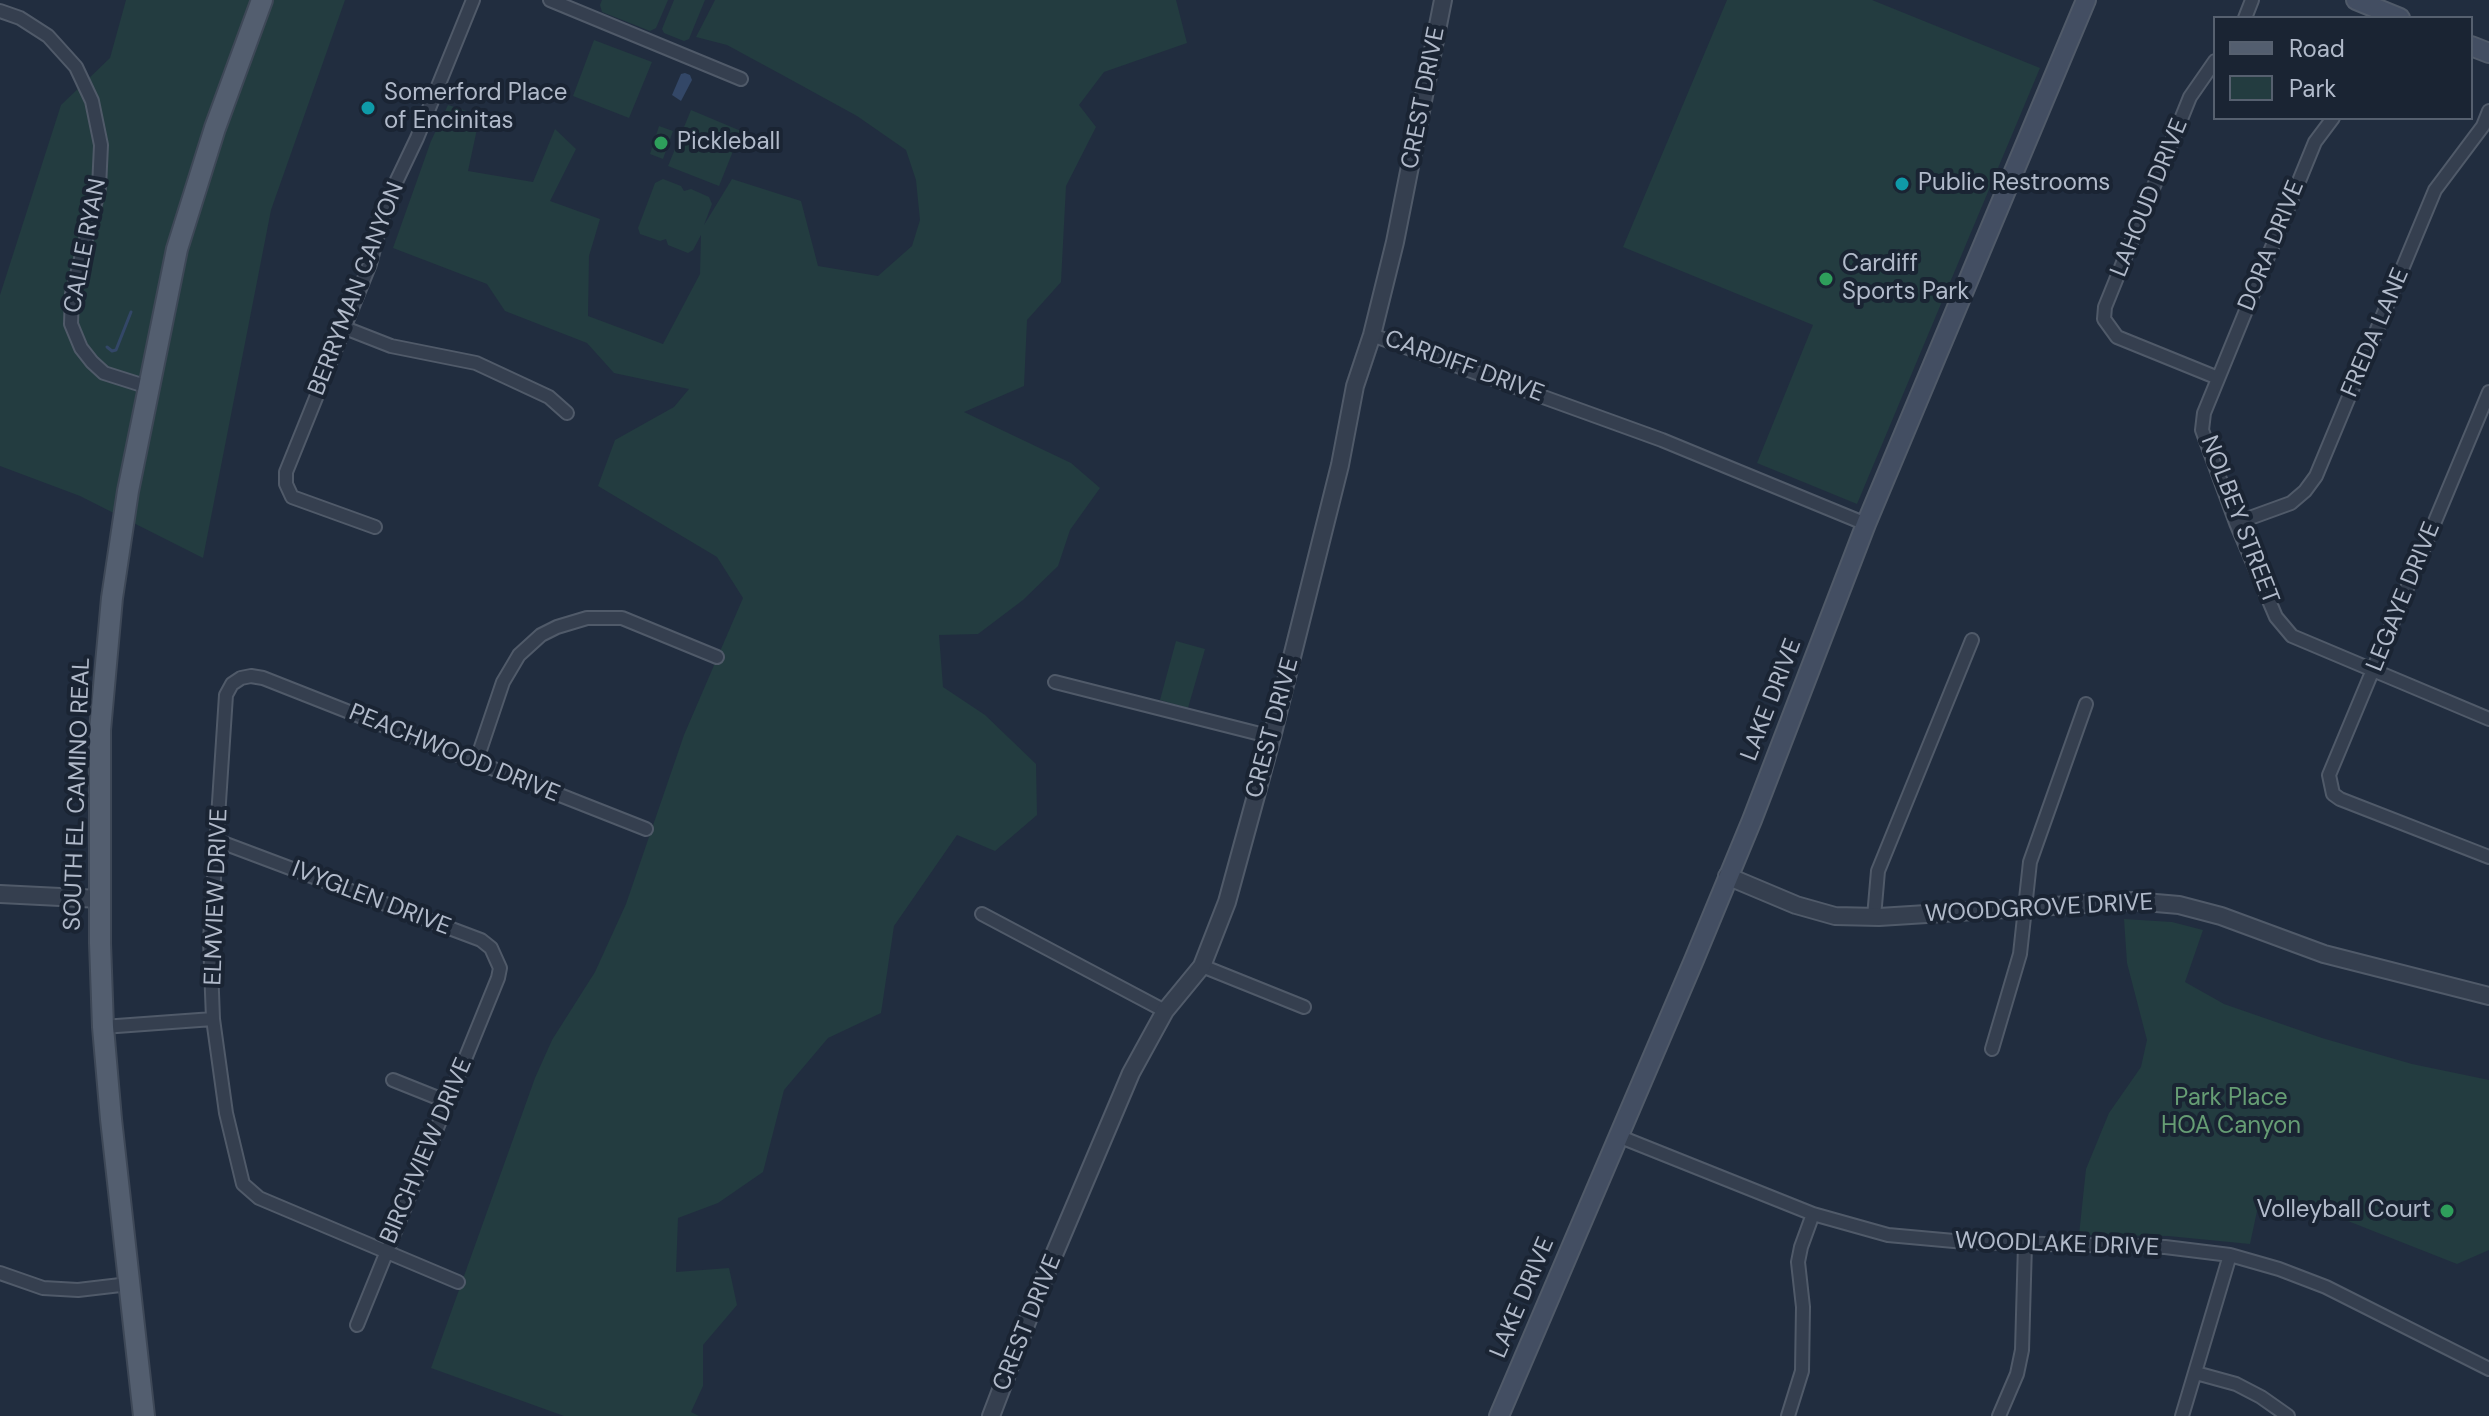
<!DOCTYPE html>
<html>
<head>
<meta charset="utf-8">
<style>
  body { margin:0 }
  #map { position:relative; width:2489px; height:1416px; overflow:hidden; background:#212d3f; font-family:"DM Sans",sans-serif }
  canvas { display:block }
  .legend { position:absolute; left:2213px; top:16px; width:260px; height:104px; box-sizing:border-box; background:#1a2433; border:2px solid #56606f; margin:0; padding:10px 14px; list-style:none; font-size:24px; color:#b1baca }
  .legend li { display:flex; align-items:center; gap:16px; height:40px }
  .legend b { width:40px; border:2px solid #56606f }
</style>
</head>
<body>
<div id="map">
<canvas width="2489" height="1416"></canvas>
<ul class="legend">
<li><b style="height:10px;background:#535e6f"></b>Road</li>
<li><b style="height:22px;background:#233c40"></b>Park</li>
</ul>
</div>
<script>
const ctx = document.querySelector('canvas').getContext('2d');
ctx.lineJoin = 'round';
function fill(path, color) {
  ctx.fillStyle = color;
  ctx.fill(path, 'evenodd');
}
function poly(rows) {
  const path = new Path2D();
  for (const r of rows) {
    path.moveTo(r[0], r[1]);
    for (let i = 2; i < r.length; i += 2) path.lineTo(r[i], r[i + 1]);
  }
  return path;
}
function trace(path, color, width, dash) {
  ctx.strokeStyle = color;
  ctx.lineWidth = width;
  ctx.lineCap = dash ? 'butt' : 'round';
  ctx.setLineDash(dash || []);
  ctx.stroke(path);
}
function label(font, color, halo, rows, align = 'center') {
  ctx.font = font + ' "DM Sans",sans-serif';
  ctx.lineWidth = 8;
  ctx.setLineDash([]);
  ctx.textBaseline = 'middle';
  ctx.strokeStyle = halo;
  ctx.fillStyle = color;
  for (const [text, x, y, turn = 0] of rows) {
    ctx.save();
    ctx.translate(x, y);
    ctx.rotate((+turn || 0) * Math.PI / 180);
    ctx.textAlign = isNaN(turn) ? turn : align;
    if (halo) ctx.strokeText(text, 0, 0);
    ctx.fillText(text, 0, 0);
    ctx.restore();
  }
}
fill(poly([
  [126,0,345,0,271,210,203,558,80,496,0,466,0,295,61,105,110,58],
  [602,0,668,0,656,28,650,31,602,12,600,5],
  [674,0,705,0,689,39,684,41,664,33,662,29],
  [715,0,1176,0,1187,43,1104,72,1079,105,1096,127,1066,186,1061,282,1027,320,1024,386,964,412,1071,463,1100,488,1070,530,1058,566,1023,600,978,634,939,635,943,687,985,715,1036,764,1037,815,995,851,957,835,894,926,881,1013,828,1038,784,1090,763,1172,718,1203,678,1218,676,1272,729,1268,737,1305,703,1345,703,1386,691,1412,699,1416,564,1416,431,1368,535,1078,552,1040,595,972,626,904,684,735,743,598,717,557,598,486,615,440,674,407,689,389,614,373,587,343,505,311,487,284,393,248,431,141,448,105,480,115,468,171,533,182,555,129,576,149,550,201,600,219,589,256,588,316,663,344,700,274,701,235,693,250,688,253,668,245,666,239,660,241,640,234,638,228,655,183,663,179,681,186,684,191,691,189,709,197,712,204,704,225,732,179,801,201,818,266,878,276,912,246,920,220,916,180,906,150,857,116,786,77,727,45,696,37],
  [1727,0,1872,0,2040,68,1857,504,1757,463,1813,325,1623,247],
  [594,40,652,62,629,118,573,96],
  [691,110,741,131,719,186,668,166],
  [659,126,673,131,663,159,650,154],
  [1176,641,1205,649,1188,708,1160,700],
  [2124,919,2172,922,2203,930,2185,982,2224,1004,2322,1038,2412,1064,2489,1080,2489,1250,2457,1264,2325,1212,2284,1201,2257,1211,2250,1244,2168,1236,2079,1235,2086,1169,2109,1113,2141,1067,2147,1040,2127,963]
]), '#233c40');
fill(poly([
  [685,73,690,75,692,80,681,101,672,95,681,74]
]), '#334767');
trace(poly([
  [107,347,112,351,116,350,131,312]
]), '#334767', 3);
const minor = poly([
  [550,0,741,79],
  [0,11,20,18,48,36,76,67,92,101,101,145,99,188,72,294,71,324,81,348,92,362,104,373,148,387],
  [2245,18,2252,0],
  [2215,61,2190,97,2105,307,2104,319,2117,337,2218,378],
  [2333,118,2315,142,2204,413,2202,430,2236,523,2276,617,2292,636,2489,719],
  [345,328,391,346,476,363,549,397,567,413],
  [1372,335,1662,440,1866,524],
  [2489,392,2329,775,2333,794,2340,799,2489,857],
  [2236,523,2291,503,2305,491,2316,476,2435,190,2483,126,2489,111],
  [375,527,292,497,286,484,286,472,370,264,387,201,417,138,473,0],
  [1055,682,1272,737],
  [476,762,503,682,519,655,541,635,557,627,587,618,622,618,717,657],
  [218,841,481,940,491,948,500,968,498,978,357,1325],
  [982,914,1165,1011],
  [1874,917,1878,871,1972,640],
  [1202,966,1304,1007],
  [103,1027,213,1019],
  [1992,1049,2020,954,2030,862,2086,704],
  [393,1080,448,1102],
  [1618,1136,1813,1214,1888,1235,1965,1242,2165,1247,2230,1255,2279,1269,2326,1287,2489,1369],
  [0,1273,43,1288,78,1290,129,1284],
  [458,1282,259,1198,243,1184,226,1113,213,1019,210,940,226,695,232,684,241,678,251,676,263,678,646,829],
  [2196,1373,2236,1384,2261,1397,2288,1416],
  [1788,1416,1802,1371,1803,1307,1798,1262,1801,1247,1813,1214],
  [1999,1416,2017,1374,2022,1350,2025,1244],
  [2182,1416,2230,1255]
]);
const tertiary = poly([
  [1727,876,1796,905,1835,916,1879,917,2133,901,2179,905,2221,916,2324,954,2489,996],
  [0,894,100,899],
  [991,1416,1042,1283,1131,1073,1165,1011,1202,966,1227,902,1272,737,1340,465,1355,386,1372,335,1395,242,1443,0]
]);
const secondary = poly([
  [2356,0,2400,18],
  [2471,46,2489,53],
  [1499,1416,1694,960,1752,820,1866,524,2086,0]
]);
const primary = poly([
  [144,1416,111,1119,103,1027,100,943,100,730,112,598,128,491,177,249,215,128,262,0]
]);
trace(minor, '#505a69', 16);
trace(tertiary, '#505a69', 20);
trace(secondary, '#505a69', 22);
trace(primary, '#3e4857', 24);
trace(minor, '#353f4f', 12);
trace(tertiary, '#353f4f', 16);
trace(secondary, '#434e62', 18);
trace(primary, '#535e6f', 20);
for (const [x, y, r, color] of [
  [368,108,8,"#0f9aa8"],
  [661,143,8,"#2e9e5b"],
  [1902,184,8,"#0f9aa8"],
  [1826,279,8,"#2e9e5b"],
  [2447,1211,8,"#2e9e5b"]
]) {
  const dot = new Path2D();
  dot.arc(x, y, r, 0, 2 * Math.PI);
  ctx.fillStyle = color;
  ctx.fill(dot);
  trace(dot, '#1a2433', 3);
}
label('24px', '#b1baca', '#1a2433', [
  ["Somerford Place",384,94],
  ["of Encinitas",384,122],
  ["Pickleball",677,143],
  ["Public Restrooms",1918,184],
  ["Cardiff",1842,265],
  ["Sports Park",1842,293],
  ["Volleyball Court",2431,1211,"right"]
], 'left');
label('24px', '#b1baca', '#1a2433', [
  ["CREST DRIVE",1424,98,-79],
  ["LAHOUD DRIVE",2150,198,-68],
  ["CALLE RYAN",86,246,-79],
  ["DORA DRIVE",2272,246,-68],
  ["BERRYMAN CANYON",357,289,-69],
  ["FREDA LANE",2376,333,-67],
  ["CARDIFF DRIVE",1464,367,20],
  ["NOLBEY STREET",2239,520,69],
  ["LEGAYE DRIVE",2404,597,-68],
  ["LAKE DRIVE",1772,700,-69],
  ["CREST DRIVE",1273,728,-75],
  ["PEACHWOOD DRIVE",454,754,22],
  ["SOUTH EL CAMINO REAL",78,794,-88],
  ["ELMVIEW DRIVE",217,897,-88],
  ["IVYGLEN DRIVE",371,899,21],
  ["WOODGROVE DRIVE",2039,909,-3],
  ["BIRCHVIEW DRIVE",427,1151,-67],
  ["WOODLAKE DRIVE",2057,1245,2],
  ["LAKE DRIVE",1523,1298,-67],
  ["CREST DRIVE",1028,1323,-68]
]);
label('24px', '#669d74', '#1a2433', [
  ["Park Place",2231,1099],
  ["HOA Canyon",2231,1127]
]);
</script>
</body>
</html>
